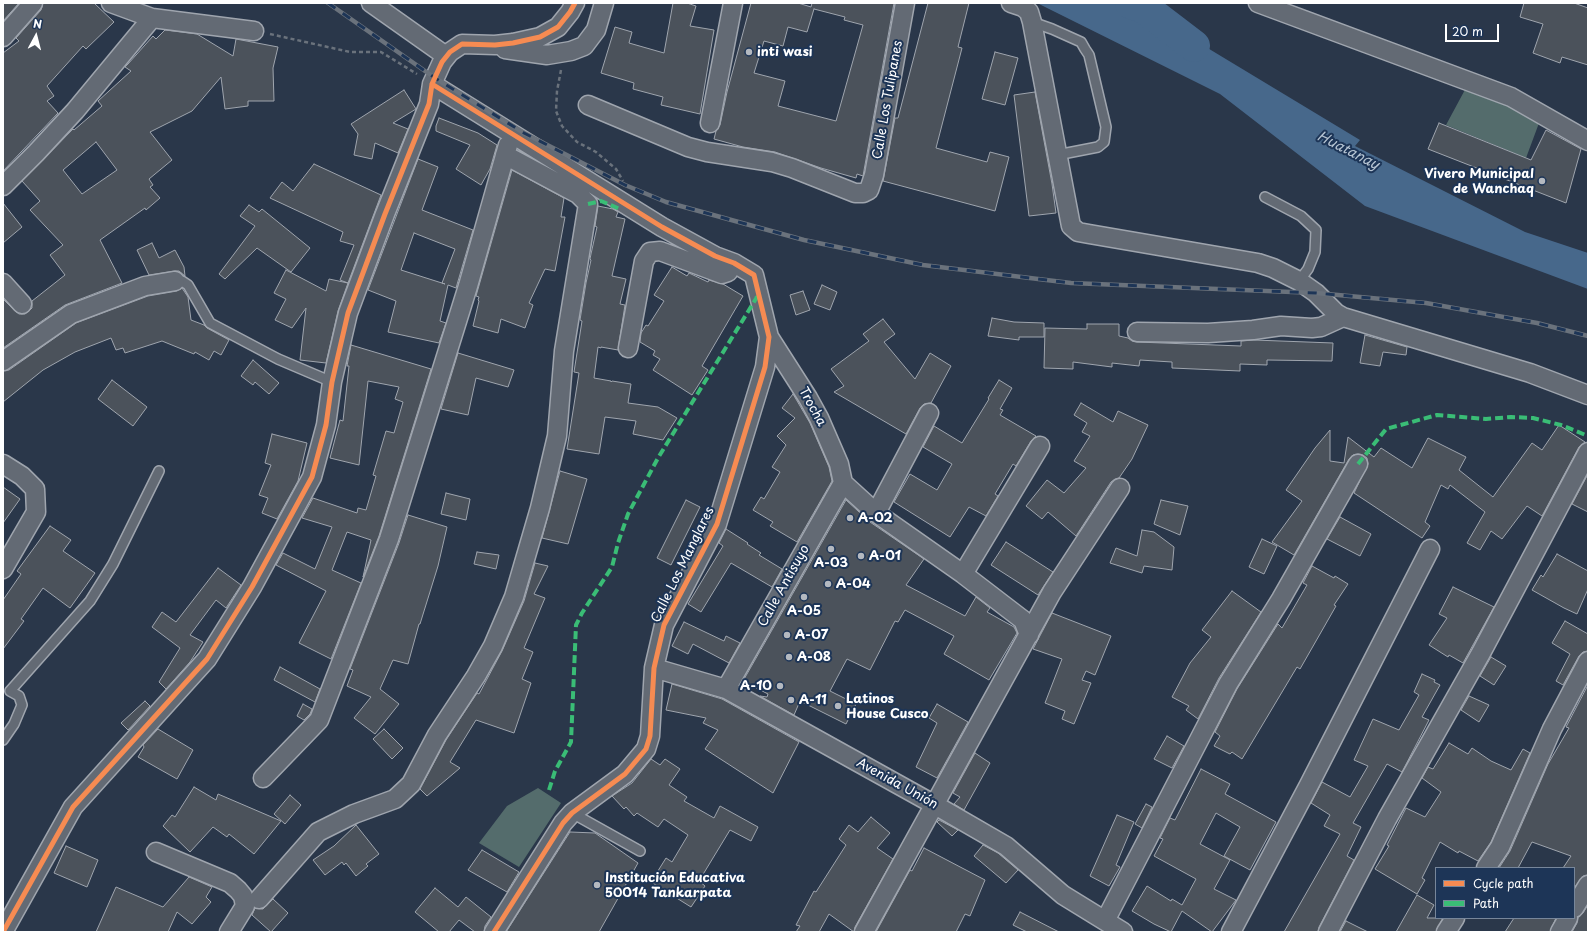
<!DOCTYPE html>
<html>
<head>
<meta charset="utf-8">
<style>
  body { margin:0 }
  #map { position:relative; width:1591px; height:935px; overflow:hidden; background:#2a374a; font-family:"Playpen Sans",sans-serif }
  canvas { display:block }
  .frame { position:absolute; inset:0; border:4px solid #fff; pointer-events:none }
  .legend { position:absolute; left:1435px; top:867px; width:140px; height:52px; box-sizing:border-box; background:#1d3557; border:1px solid #77869a; margin:0; padding:5px 7px; list-style:none; font-size:12px; color:#fff }
  .legend li { display:flex; align-items:center; gap:8px; height:20px }
  .legend b { width:20px; border:1px solid #77869a }
  .north { position:absolute; left:16px; top:16px; width:40px; height:40px; -webkit-text-stroke:3px #1d3557; paint-order:stroke; rotate:7deg; font-size:11px; font-weight:700; line-height:16px; text-align:center; color:#fff }
  .north::after { content:''; display:block; margin:auto; width:14px; height:18px; background:#fff; clip-path:polygon(50% 0,100% 100%,50% 72%,0 100%) }
  .scale { position:absolute; left:1445px; top:24px; width:54px; height:18px; box-sizing:border-box; border:2px solid #fff; border-top:0; padding-left:5px; font-size:12px; line-height:14px; white-space:nowrap; color:#fff; -webkit-text-stroke:3px #1d3557; paint-order:stroke }
</style>
</head>
<body>
<div id="map">
<canvas width="1591" height="935"></canvas>
<div class="frame"></div>
<ul class="legend">
<li><b style="height:5px;background:#f68b52"></b>Cycle path</li>
<li><b style="height:5px;background:#3abd76"></b>Path</li>
</ul>
<div class="north">N</div>
<div class="scale">20 m</div>
</div>
<script>
const ctx = document.querySelector('canvas').getContext('2d');
ctx.lineJoin = 'round';
function fill(path, color) {
  ctx.fillStyle = color;
  ctx.fill(path, 'evenodd');
}
function poly(rows) {
  const path = new Path2D();
  for (const r of rows) {
    path.moveTo(r[0], r[1]);
    for (let i = 2; i < r.length; i += 2) path.lineTo(r[i], r[i + 1]);
  }
  return path;
}
function trace(path, color, width, dash) {
  ctx.strokeStyle = color;
  ctx.lineWidth = width;
  ctx.lineCap = dash ? 'butt' : 'round';
  ctx.setLineDash(dash || []);
  ctx.stroke(path);
}
function label(font, color, halo, rows, align = 'center') {
  ctx.font = font + ' "Playpen Sans",sans-serif';
  ctx.lineWidth = 4;
  ctx.setLineDash([]);
  ctx.textBaseline = 'middle';
  ctx.strokeStyle = halo;
  ctx.fillStyle = color;
  for (const [text, x, y, turn = 0] of rows) {
    ctx.save();
    ctx.translate(x, y);
    ctx.rotate((+turn || 0) * Math.PI / 180);
    ctx.textAlign = isNaN(turn) ? turn : align;
    if (halo) ctx.strokeText(text, 0, 0);
    ctx.fillText(text, 0, 0);
    ctx.restore();
  }
}
fill(poly([
  [1467,86,1542,115,1526,158,1446,125],
  [538,788,561,803,519,867,479,843,507,806]
]), '#546c6c');
fill(poly([
  [1037,3,1133,3,1360,140,1355,146,1525,232,1588,253,1588,289,1365,206,1220,94]
]), '#47688b');
trace(poly([
  [1131,3,1143,7,1194,46]
]), '#47688b', 32);
const building = poly([
  [3,3,19,3,3,21,3,3],
  [43,3,94,3,114,22,86,49,83,46,47,86,54,96,47,101,58,113,3,171,3,53,19,41,16,38,41,10,43,3],
  [673,3,687,3,696,6,690,26,714,30,700,114,661,105,663,97,633,89,634,83,601,73,615,27,632,32,629,43,664,53,673,3],
  [751,3,798,3,811,7,812,3,894,3,863,176,857,174,856,178,821,168,775,152,743,147,714,139,716,131,720,125,727,92,751,3],
  [814,9,845,17,844,20,863,25,836,121,778,106,785,81,754,73,764,41,783,46,788,27,807,32,814,9],
  [928,3,969,3,958,47,962,48,936,148,987,162,990,152,1009,157,995,211,883,181,895,118,898,118,928,3],
  [1524,3,1574,3,1588,8,1588,65,1562,57,1560,63,1533,53,1543,24,1520,17,1524,3],
  [165,30,197,34,233,56,236,39,278,47,273,68,274,101,248,101,248,106,225,109,221,77,192,111,150,132,172,160,149,179,153,185,150,187,160,198,146,210,145,208,100,240,122,283,65,305,3,348,3,299,15,311,19,314,25,314,29,311,32,308,32,301,65,275,50,255,63,245,30,210,40,201,22,181,73,129,74,130,102,106,98,101,131,71,125,67,128,64,153,36,156,39,165,30],
  [96,142,117,170,82,194,63,170,96,142],
  [995,52,1018,58,1005,105,982,99,995,52],
  [404,90,416,109,393,123,408,129,398,153,375,143,372,159,354,155,358,134,351,124,404,90],
  [1035,92,1052,184,1056,213,1029,216,1014,95,1035,92],
  [439,118,478,133,497,145,490,169,481,185,456,169,470,145,436,131,436,126,439,118],
  [1439,123,1531,160,1546,130,1581,149,1566,203,1428,149,1439,123],
  [418,159,438,167,422,210,473,230,456,288,448,285,440,321,446,323,439,343,388,332,396,301,368,290,418,159],
  [414,233,455,249,442,283,445,284,401,270,414,233],
  [314,164,381,195,348,283,340,280,354,245,340,241,343,232,270,198,282,182,293,191,314,164],
  [512,170,564,198,561,217,565,217,555,271,545,269,529,303,533,305,525,328,501,319,498,333,473,326,479,301,478,300,479,297,476,296,512,170],
  [3,203,22,227,3,243,3,203],
  [249,205,259,212,262,209,310,248,291,272,257,248,225,279,219,274,255,226,240,216,249,205],
  [598,206,613,209,618,212,616,217,625,219,612,276,626,279,620,304,625,305,618,350,601,347,601,348,598,347,594,378,611,381,611,382,612,381,631,384,628,403,658,407,677,418,663,440,633,434,636,421,605,417,599,454,567,449,579,373,574,372,582,321,580,320,586,283,591,260,590,259,591,254,597,227,595,226,598,206],
  [152,243,159,258,175,250,184,267,185,276,179,271,174,271,149,275,137,250,152,243],
  [672,267,687,276,689,273,708,282,709,280,723,284,743,296,702,366,708,370,692,395,653,370,660,359,653,355,655,351,640,342,641,333,646,325,648,326,664,301,654,295,672,267],
  [286,270,326,291,329,279,348,283,338,311,326,363,300,360,306,308,292,328,275,320,286,299,274,293,286,270],
  [822,285,837,292,830,310,814,304,822,285],
  [182,288,188,297,191,320,204,325,207,328,229,340,221,355,214,351,209,360,195,352,194,354,162,341,125,353,123,348,116,350,111,338,75,352,43,370,3,402,3,371,9,370,76,323,148,296,177,291,182,288],
  [803,291,810,310,796,315,790,295,803,291],
  [992,318,1014,322,1044,323,1044,337,1019,337,1019,340,988,336,992,318],
  [883,319,895,334,884,342,915,379,930,353,951,366,931,403,924,404,920,408,906,434,834,392,844,386,831,369,869,341,863,334,883,319],
  [1087,324,1119,324,1119,336,1128,338,1132,341,1137,342,1241,346,1241,341,1254,340,1333,343,1332,361,1267,360,1267,365,1240,364,1240,371,1172,368,1172,362,1140,360,1139,366,1112,363,1112,367,1073,362,1073,369,1044,368,1045,328,1087,329,1087,324],
  [1365,335,1407,347,1406,355,1383,352,1380,366,1360,363,1365,335],
  [351,345,431,369,379,536,363,577,371,540,347,532,332,570,361,583,331,659,299,643,326,591,276,565,283,553,315,569,332,527,302,518,313,498,357,513,358,508,366,510,376,476,373,475,386,431,394,433,403,402,395,399,399,387,368,381,359,465,330,458,340,420,343,421,349,366,347,366,351,345],
  [458,353,514,370,508,387,476,378,468,415,441,409,458,353],
  [253,360,279,383,269,394,255,382,253,385,241,376,253,360],
  [112,380,147,407,133,426,98,399,112,380],
  [999,380,1012,388,1000,409,1003,410,1000,415,1036,436,1031,441,1016,466,1013,464,995,494,998,496,986,516,969,507,950,537,894,502,910,474,937,490,952,464,923,447,934,426,962,443,989,399,988,398,999,380],
  [793,394,810,423,829,467,832,481,797,542,770,526,773,522,753,510,761,497,764,499,780,472,772,467,786,445,777,436,795,418,782,408,793,394],
  [1081,403,1113,422,1118,411,1148,425,1132,459,1119,478,1115,479,1111,482,1076,536,1048,512,1042,519,1026,506,1047,480,1064,493,1086,468,1074,461,1090,436,1082,432,1087,423,1074,415,1081,403],
  [1559,425,1585,442,1579,447,1542,516,1527,506,1502,539,1491,531,1480,550,1467,543,1485,512,1450,485,1448,489,1441,485,1425,522,1430,526,1422,538,1354,493,1368,464,1367,458,1363,455,1358,454,1353,455,1349,459,1294,555,1272,542,1302,501,1286,490,1315,448,1330,430,1330,461,1344,463,1348,437,1374,457,1381,448,1412,468,1428,438,1466,457,1459,470,1493,497,1532,443,1542,450,1559,425],
  [272,434,307,443,298,481,277,519,262,513,268,498,259,495,271,465,265,463,272,434],
  [560,471,587,479,568,544,542,538,560,471],
  [1588,474,1588,512,1572,504,1588,474],
  [3,487,20,499,3,523,3,487],
  [446,493,470,499,466,520,441,514,446,493],
  [686,500,700,507,671,565,657,558,686,500],
  [846,500,870,522,924,559,906,585,965,616,976,597,990,608,987,612,1014,627,1017,633,989,680,944,654,954,636,905,610,898,622,895,621,870,670,847,659,830,691,856,704,846,724,800,701,794,715,760,696,767,697,768,694,743,681,846,500],
  [1161,500,1188,506,1180,535,1154,524,1161,500],
  [408,515,447,527,438,566,420,624,419,624,408,664,393,660,380,689,399,704,375,734,354,718,371,697,347,686,353,670,350,669,399,543,408,515],
  [1340,517,1371,534,1360,556,1327,539,1340,517],
  [50,526,71,540,63,551,95,573,70,608,43,588,21,619,24,621,3,649,3,600,21,574,17,571,50,526],
  [726,529,748,543,747,544,761,553,759,555,782,569,772,587,731,563,701,612,688,604,723,546,719,543,726,529],
  [1142,530,1154,532,1174,547,1172,570,1144,566,1142,573,1110,563,1116,548,1137,556,1142,530],
  [1262,539,1277,546,1264,574,1249,567,1262,539],
  [1006,542,1053,572,1038,595,991,565,1006,542],
  [477,552,499,555,496,569,474,564,477,552],
  [1557,554,1588,571,1588,589,1577,614,1564,608,1532,590,1541,575,1543,577,1557,554],
  [535,563,548,566,534,594,545,598,524,648,533,652,522,679,531,683,514,733,476,720,450,762,460,768,427,796,420,789,446,740,477,693,479,694,502,651,524,601,535,563],
  [1312,566,1334,578,1335,576,1348,584,1334,605,1336,606,1300,669,1297,667,1242,759,1232,752,1230,754,1214,746,1220,736,1215,732,1237,689,1278,624,1282,628,1307,585,1303,583,1312,566],
  [218,568,241,585,226,608,216,600,190,635,203,642,190,662,166,689,159,682,180,648,152,627,162,612,176,622,218,568],
  [1453,587,1494,607,1463,663,1449,655,1448,657,1429,645,1447,618,1439,614,1453,587],
  [1232,591,1261,612,1219,678,1198,719,1186,710,1189,706,1172,697,1190,663,1211,637,1202,630,1232,591],
  [1052,613,1111,636,1095,675,1086,671,1082,680,1091,683,1074,724,1062,719,1065,711,1045,703,1062,659,1033,649,1052,613],
  [1565,621,1588,634,1588,651,1583,652,1579,656,1563,685,1556,681,1570,654,1552,643,1565,621],
  [684,622,724,641,726,636,740,643,729,663,693,644,688,654,672,646,684,622],
  [1491,657,1506,666,1494,685,1480,676,1491,657],
  [280,667,320,689,315,702,274,680,280,667],
  [1422,674,1435,680,1434,682,1440,685,1422,717,1429,720,1402,772,1387,764,1353,823,1361,827,1347,856,1354,860,1319,927,1318,932,1284,932,1340,834,1324,826,1330,815,1311,803,1322,782,1350,797,1368,766,1354,760,1373,719,1399,730,1419,695,1414,692,1422,674],
  [672,684,722,699,799,742,773,793,705,749,718,730,703,723,706,718,666,710,672,684],
  [1588,685,1588,875,1583,876,1574,888,1574,868,1563,868,1571,856,1532,842,1518,868,1499,868,1510,851,1548,764,1569,728,1566,727,1588,685],
  [1469,696,1489,705,1479,722,1461,710,1469,696],
  [145,701,150,706,128,730,121,723,145,701],
  [303,704,312,709,310,714,304,720,297,716,303,704],
  [937,704,968,722,937,778,916,767,937,723,929,718,937,704],
  [158,729,193,750,177,779,138,757,144,747,143,745,158,729],
  [384,729,403,748,392,759,373,739,384,729],
  [1167,736,1184,746,1172,768,1154,759,1167,736],
  [1449,743,1468,754,1472,748,1491,761,1511,770,1523,749,1530,753,1491,842,1478,861,1459,851,1458,853,1440,842,1422,878,1425,880,1417,894,1375,869,1389,846,1387,845,1406,808,1425,817,1441,792,1422,778,1428,767,1433,769,1449,743],
  [975,753,990,763,964,810,954,804,960,797,953,793,975,753],
  [651,759,660,765,665,759,680,769,669,785,687,797,684,801,714,818,720,806,758,827,751,841,730,830,699,881,705,886,691,907,651,882,666,858,672,862,688,835,664,819,658,827,637,813,634,816,626,807,624,809,612,796,632,783,651,759],
  [1201,769,1230,784,1225,794,1276,822,1250,870,1224,856,1240,827,1216,813,1200,844,1230,860,1214,889,1236,900,1212,932,1182,911,1171,932,1154,924,1132,911,1147,886,1171,901,1172,899,1182,905,1196,879,1154,856,1163,839,1160,838,1170,818,1175,820,1201,769],
  [194,787,216,800,218,794,281,821,254,854,229,834,227,837,213,827,190,852,163,826,172,815,175,817,194,787],
  [290,795,301,805,285,824,274,814,290,795],
  [1146,804,1152,807,1142,828,1135,824,1146,804],
  [1117,815,1134,822,1116,865,1120,867,1109,886,1090,876,1117,815],
  [871,817,890,833,877,848,893,859,855,927,854,932,829,914,819,932,796,932,800,926,796,925,814,891,816,892,846,845,839,839,849,825,858,832,871,817],
  [939,820,958,830,952,836,937,822,939,820],
  [356,825,379,854,366,864,368,866,356,876,346,863,344,865,342,862,325,875,313,860,334,846,356,825],
  [570,832,595,833,638,863,599,932,506,932,570,832],
  [983,845,998,853,1018,870,1006,883,974,856,983,845],
  [66,846,98,860,87,887,54,873,66,846],
  [924,848,985,880,970,916,965,914,956,932,876,932,910,870,912,871,924,848],
  [482,850,519,872,507,892,468,870,482,850],
  [189,877,212,887,206,897,211,902,192,924,177,912,168,932,96,932,116,887,163,907,189,877],
  [435,888,458,907,466,897,491,917,485,926,484,932,475,932,459,920,449,932,439,932,415,912,435,888],
  [1417,895,1434,905,1427,918,1443,918,1436,932,1396,932,1417,895],
  [273,899,288,913,271,932,252,915,255,908,263,909,273,899],
  [1588,905,1588,932,1572,932,1577,923,1578,917,1583,913,1588,905],
  [1020,912,1059,932,1027,932,1013,925,1020,912],
  [1514,918,1556,918,1550,932,1505,932,1514,918],
  [1346,921,1368,932,1340,932,1346,921]
]);
fill(building, '#4b525b');
trace(building, '#9fa5ae', 1);
const lane = poly([
  [1032,22,1052,29,1081,42,1085,49,1089,55,1106,127,1104,142,1098,147,1057,155],
  [1265,197,1301,216,1316,230,1315,252,1308,269,1299,281],
  [175,281,182,281,188,285,210,323,278,359,332,382],
  [3,740,14,724,22,705,19,696,10,691,90,601,113,564,159,471],
  [572,813,640,851]
]);
const street = poly([
  [111,3,152,18,254,31],
  [371,3,446,56],
  [1011,3,1023,7,1029,12,1032,22,1071,226,1078,232,1089,234,1258,263,1273,268,1299,281,1316,293,1336,313,1343,317,1530,373,1588,395],
  [1258,3,1511,97,1588,141],
  [3,37,33,3],
  [505,49,547,55,571,51,584,46,596,30,604,3],
  [432,84,662,227,715,256,734,263,754,275,769,337,765,367,717,524,664,625,654,668,650,736,646,749,625,774,572,813,563,823,494,932],
  [588,105,688,147,707,152,772,162,792,168,855,193,863,193,869,190,874,175,905,3],
  [710,123,733,3],
  [3,186,36,153,75,111,152,18],
  [3,283,22,304],
  [1137,332,1208,333,1253,330,1281,326,1312,328,1321,327,1343,317],
  [769,337,808,398,819,418,839,464,843,483],
  [628,348,644,261,650,252,660,251,722,274,728,272,734,263],
  [3,361,71,314,145,286,175,281],
  [3,464,22,476,35,489,36,512,3,569],
  [843,483,876,513,963,574,1023,620,1029,635],
  [876,513,929,413],
  [963,574,1040,446],
  [654,668,726,689,935,805,1006,846,1063,895,1123,932],
  [726,689,843,483],
  [263,778,319,720,389,539,468,286,508,145],
  [156,852,230,883,238,890,243,896,245,906,229,932],
  [1486,868,1500,847,1552,729,1588,661],
  [259,899,318,832,354,814,395,799,411,784,437,735,476,676,493,646,514,597,540,508,557,436,564,351,588,204,578,194,505,155],
  [1574,908,1588,885],
  [1105,921,1228,684,1281,599,1358,464],
  [3,932,73,807,207,659,252,587,312,477,326,425,332,382,348,313,385,214,429,104,432,84,442,62,450,52,462,44,495,45,513,43,540,37,558,27,570,12,575,3],
  [864,932,1052,592,1120,488],
  [1231,932,1309,785,1430,549],
  [1328,932,1387,819,1481,653,1588,452],
  [1446,932,1455,918],
  [1560,932,1568,918]
]);
trace(lane, '#9fa5ae', 12);
trace(street, '#9fa5ae', 21);
trace(poly([
  [270,34,350,52,381,52,417,74],
  [561,70,557,91,556,111,562,126,577,142,596,152,616,169,623,181]
]), '#6a727c', 2.5, [4, 3]);
trace(lane, '#636a74', 9);
trace(street, '#636a74', 18);
const rail = poly([
  [328,3,435,78,524,133,625,185,666,202,804,240,923,265,1071,283,1316,293,1426,303,1537,323,1588,336]
]);
trace(rail, '#6a727c', 4.5);
trace(rail, '#1d3557', 3, [9]);
trace(poly([
  [588,204,601,201,620,209],
  [1358,464,1386,429,1437,415,1486,419,1511,417,1533,418,1561,425,1588,436],
  [549,790,555,771,571,742,576,625,582,613,612,567,618,543,628,514,658,458,757,297,756,293]
]), '#3abd76', 4, [8, 4]);
trace(poly([
  [432,84,662,227,715,256,734,263,754,275,769,337,765,367,717,524,664,625,654,668,650,736,646,749,625,774,572,813,563,823,494,932],
  [3,932,73,807,207,659,252,587,312,477,326,425,332,382,348,313,385,214,429,104,432,84,442,62,450,52,462,44,495,45,513,43,540,37,558,27,570,12,575,3]
]), '#f68b52', 5);
for (const [x, y, r, color] of [
  [749,52,4,"#b4b9c0"],
  [1542,181,4,"#b4b9c0"],
  [850,518,4,"#b4b9c0"],
  [831,549,4,"#b4b9c0"],
  [861,556,4,"#b4b9c0"],
  [828,584,4,"#b4b9c0"],
  [804,597,4,"#b4b9c0"],
  [787,635,4,"#b4b9c0"],
  [789,657,4,"#b4b9c0"],
  [780,686,4,"#b4b9c0"],
  [791,700,4,"#b4b9c0"],
  [838,706,4,"#b4b9c0"],
  [597,885,4,"#b4b9c0"]
]) {
  const dot = new Path2D();
  dot.arc(x, y, r, 0, 2 * Math.PI);
  ctx.fillStyle = color;
  ctx.fill(dot);
  trace(dot, '#1d3557', 1.5);
}
label('bold 13px', '#fff', '#1d3557', [
  ["inti wasi",757,52],
  ["Vivero Municipal",1534,174,"right"],
  ["de Wanchaq",1534,189,"right"],
  ["A-02",858,518],
  ["A-01",869,556],
  ["A-03",831,563,"center"],
  ["A-04",836,584],
  ["A-05",804,611,"center"],
  ["A-07",795,635],
  ["A-08",797,657],
  ["A-10",772,686,"right"],
  ["Latinos",846,699],
  ["House Cusco",846,714],
  ["A-11",799,700],
  ["Institución Educativa",605,878],
  ["50014 Tankarpata",605,893]
], 'left');
label('13px', '#fff', '#1d3557', [
  ["Calle Los Tulipanes",888,100,-80],
  ["Trocha",812,407,61],
  ["Calle Los Manglares",683,565,-64],
  ["Calle Antisuyo",784,586,-61],
  ["Avenida Unión",897,784,29]
]);
label('italic 14px', '#b7c5d3', '#1d3557', [
  ["Huatanay",1348,151,27]
]);
</script>
</body>
</html>
